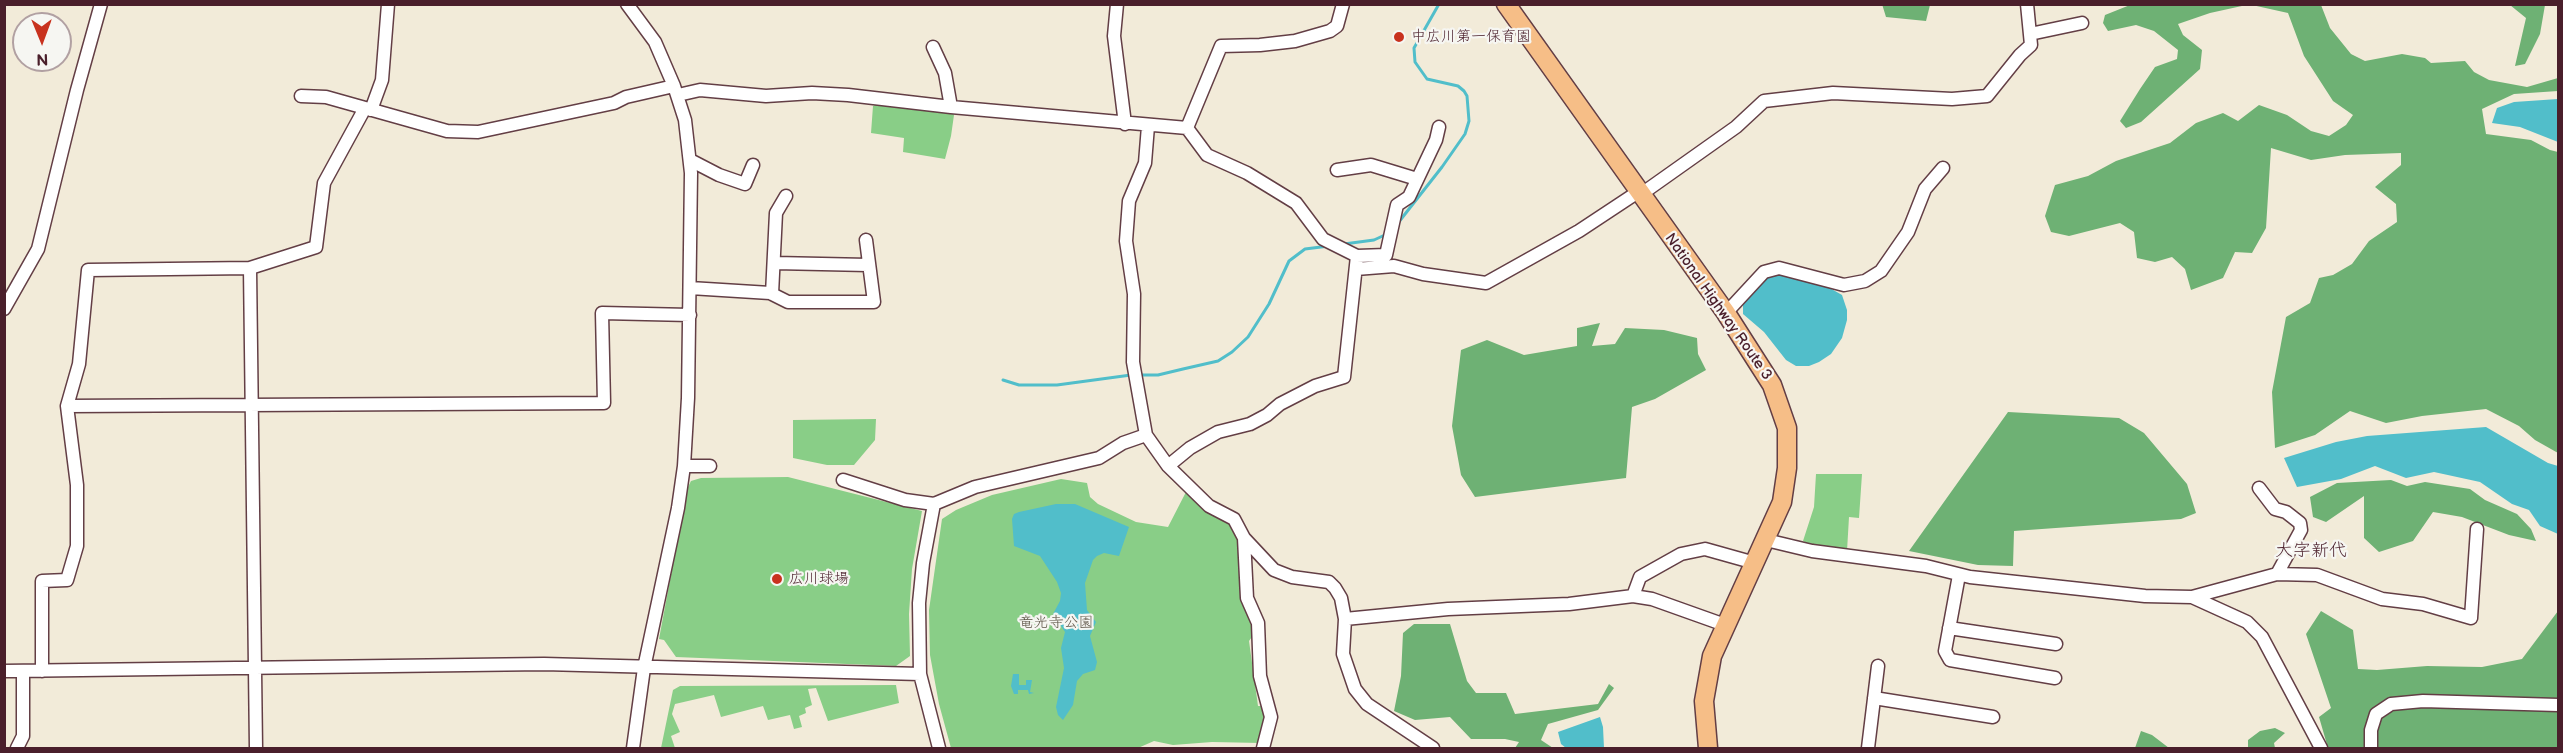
<!DOCTYPE html>
<html>
<head>
<meta charset="utf-8">
<style>
  body { margin:0 }
  #map { position:relative; width:2563px; height:753px; overflow:hidden; background:#f2ebd9; font-family:"Balsamiq Sans",sans-serif }
  canvas { display:block }
  .frame { position:absolute; inset:0; border:6px solid #4a1f2b; pointer-events:none }
  .north { position:absolute; left:12px; top:12px; width:60px; height:60px; box-sizing:border-box; background:#f6f6f2; border:2px solid #b1a0a2; border-radius:50%; rotate:179deg; font-size:16px; font-weight:700; line-height:24px; text-align:center; color:#4a1f2b }
  .north::after { content:''; display:block; margin:auto; width:21px; height:27px; background:#c8321e; clip-path:polygon(50% 0,100% 100%,50% 72%,0 100%) }
</style>
</head>
<body>
<div id="map">
<canvas width="2563" height="753"></canvas>
<div class="frame"></div>
<div class="north">N</div>
</div>
<script>
const ctx = document.querySelector('canvas').getContext('2d');
ctx.lineJoin = 'round';
function fill(path, color) {
  ctx.fillStyle = color;
  ctx.fill(path, 'evenodd');
}
function poly(rows) {
  const path = new Path2D();
  for (const r of rows) {
    path.moveTo(r[0], r[1]);
    for (let i = 2; i < r.length; i += 2) path.lineTo(r[i], r[i + 1]);
  }
  return path;
}
function trace(path, color, width, dash) {
  ctx.strokeStyle = color;
  ctx.lineWidth = width;
  ctx.lineCap = dash ? 'butt' : 'round';
  ctx.setLineDash(dash || []);
  ctx.stroke(path);
}
function label(font, color, halo, rows, align = 'center') {
  ctx.font = font + ' "Balsamiq Sans","Klee One",sans-serif';
  ctx.lineWidth = 4.5;
  ctx.setLineDash([]);
  ctx.textBaseline = 'middle';
  ctx.strokeStyle = halo;
  ctx.fillStyle = color;
  for (const [text, x, y, turn = 0] of rows) {
    ctx.save();
    ctx.translate(x, y);
    ctx.rotate((+turn || 0) * Math.PI / 180);
    ctx.textAlign = isNaN(turn) ? turn : align;
    if (halo) ctx.strokeText(text, 0, 0);
    ctx.fillText(text, 0, 0);
    ctx.restore();
  }
}
fill(poly([
  [879,103,952,112,954,115,951,136,945,159,903,152,904,138,871,133,873,106],
  [876,419,875,440,854,465,827,465,793,458,793,420],
  [1816,474,1862,474,1859,518,1849,517,1847,551,1817,548,1803,541,1814,507],
  [788,477,922,511,912,569,909,614,910,656,896,666,676,657,664,640,659,639,687,489,691,481,701,478],
  [1061,479,1087,483,1090,497,1098,504,1136,522,1168,527,1186,492,1213,514,1228,521,1237,539,1241,594,1254,634,1249,641,1258,706,1264,706,1264,730,1261,743,1212,742,1173,745,1154,741,1138,748,951,748,939,704,930,655,929,610,942,519,956,510,992,495],
  [896,685,899,703,828,721,816,688,808,689,812,705,805,708,806,713,799,716,802,727,794,729,790,715,768,720,763,706,721,717,714,695,675,704,672,714,680,732,671,736,675,748,661,748,673,690,680,686]
]), '#89ce87');
fill(poly([
  [1882,4,1930,4,1930,5,1926,21,1886,17],
  [2251,4,2210,13,2178,24,2183,35,2202,50,2200,69,2141,122,2126,128,2120,121,2140,89,2155,67,2177,59,2178,50,2154,31,2136,25,2108,31,2103,23,2105,15,2130,5],
  [2252,5,2321,5,2330,28,2351,54,2365,61,2402,54,2425,58,2431,63,2465,61,2474,72,2489,80,2527,87,2558,78,2558,91,2514,94,2482,109,2486,134,2531,140,2550,150,2558,152,2558,453,2535,440,2519,426,2486,409,2422,416,2386,423,2350,411,2315,435,2275,448,2272,392,2286,317,2310,303,2319,278,2333,275,2352,264,2369,241,2397,222,2396,204,2375,187,2401,165,2401,153,2345,155,2311,160,2271,148,2266,228,2252,253,2235,252,2223,278,2191,290,2185,269,2172,257,2155,262,2137,258,2134,232,2120,223,2069,236,2051,232,2045,216,2055,185,2088,176,2116,161,2170,143,2196,123,2223,113,2238,121,2259,105,2287,115,2311,131,2329,136,2346,125,2353,115,2333,101,2304,56,2288,13],
  [2510,5,2545,5,2540,34,2525,64,2515,66,2526,18],
  [1600,323,1592,346,1615,344,1625,328,1664,330,1697,338,1698,354,1706,370,1655,399,1632,407,1626,478,1475,497,1461,475,1452,426,1461,350,1487,340,1524,355,1577,346,1577,328],
  [2008,412,2119,418,2144,433,2187,484,2196,513,2181,519,2014,531,2013,566,1978,565,1909,551],
  [2391,480,2407,486,2425,482,2470,489,2485,500,2517,514,2531,529,2536,541,2509,535,2462,517,2433,512,2413,541,2379,552,2364,538,2364,496,2326,522,2313,517,2310,497,2337,483],
  [2321,611,2353,630,2358,669,2377,670,2427,666,2482,667,2522,659,2558,611,2558,748,2328,748,2319,717,2331,708,2306,634],
  [1414,624,1450,624,1467,681,1476,693,1506,693,1515,714,1598,704,1609,684,1614,688,1598,710,1548,724,1541,740,1553,748,1515,748,1519,742,1505,739,1471,739,1450,717,1415,720,1394,711,1401,676,1403,633],
  [2275,728,2285,733,2274,743,2275,748,2248,748,2248,740,2260,731],
  [2141,731,2152,735,2169,748,2135,748]
]), '#6eb174');
fill(poly([
  [2558,99,2558,142,2520,127,2492,123,2497,108,2514,102],
  [1776,273,1828,287,1842,295,1847,310,1847,320,1842,338,1831,354,1819,362,1809,366,1796,366,1786,360,1764,332,1743,314,1743,305,1768,275],
  [2486,427,2548,463,2558,466,2558,534,2540,526,2529,510,2512,504,2480,482,2434,472,2406,478,2375,466,2341,479,2297,487,2284,458,2336,442,2367,436],
  [1056,504,1075,504,1129,527,1119,556,1104,553,1097,556,1093,560,1085,583,1087,610,1096,622,1090,636,1097,662,1095,670,1083,674,1077,681,1073,705,1063,720,1058,715,1056,707,1064,668,1061,648,1065,632,1053,614,1060,601,1061,593,1057,582,1040,556,1014,546,1012,519,1014,514,1019,512],
  [1013,674,1019,674,1019,685,1026,685,1026,680,1032,680,1030,692,1034,693,1029,694,1028,690,1018,690,1018,694,1014,694,1011,686],
  [1600,717,1603,727,1604,748,1566,748,1561,744,1558,732]
]), '#51beca');
trace(poly([
  [1398,223,1442,167,1465,134,1469,121,1467,96,1464,91,1458,86,1427,79,1415,62,1414,48,1439,4],
  [1344,244,1374,240,1387,234],
  [1138,375,1158,375,1183,369,1218,361,1232,352,1248,337,1269,304,1289,261,1305,249,1329,246],
  [1003,380,1019,385,1057,385,1131,375]
]), '#51beca', 3);
const minor = poly([
  [627,4,655,42,674,86,685,120,691,173,688,398,684,466,678,508,644,668,633,748],
  [1117,4,1114,36,1125,124],
  [2030,34,2082,23],
  [933,47,945,73,951,107],
  [678,95,700,90,766,96,812,93,848,95,951,107,1187,128,1207,155,1247,173,1296,203,1323,239,1357,256,1386,255,1397,205,1409,197,1436,140,1439,127],
  [301,96,326,97,447,131,478,132,614,103,626,97,674,86],
  [371,110,382,80,388,4],
  [1148,126,1145,163,1129,201,1126,241,1134,294,1133,362,1146,435,1168,466,1209,506,1234,519,1244,538,1274,570,1292,577,1329,582,1335,588,1341,598,1345,619,1343,654,1355,689,1367,704,1433,748],
  [1187,128,1221,46,1260,45,1295,41,1330,31,1337,26,1343,4],
  [690,160,719,175,745,184,753,165],
  [1337,170,1371,165,1417,179],
  [1640,195,1736,127,1764,101,1833,93,1952,99,1987,96,2020,55,2031,45,2027,4],
  [775,263,868,265],
  [250,268,256,748],
  [1356,269,1394,266,1423,274,1486,283,1579,231,1638,192],
  [690,288,770,293,788,302,874,302,866,240],
  [772,294,776,213,786,196],
  [4,309,38,249,77,90,101,4],
  [1726,313,1764,272,1779,268,1844,285,1865,281,1881,271,1908,232,1925,189,1943,168],
  [67,406,604,403,602,313,690,315],
  [684,466,710,466],
  [1168,466,1190,448,1218,432,1250,424,1267,415,1280,404,1315,386,1344,377,1357,256],
  [843,480,905,500,934,504,975,487,1099,458,1123,443,1146,435],
  [2259,488,2275,509,2286,512,2300,523,2301,530,2277,574],
  [934,504,923,563,919,603,920,674,939,748],
  [1244,538,1247,598,1258,623,1260,676,1271,717,1263,748],
  [1766,540,1812,551,1926,566,1970,577,2145,596,2192,597,2247,622,2262,637,2321,748],
  [1959,575,1945,651,1950,660,2055,678],
  [1633,596,1640,577,1681,554,1705,549,1755,563],
  [2192,597,2277,574,2317,575,2382,599,2423,604,2471,618,2477,529],
  [1345,619,1448,609,1569,604,1633,596,1652,599,1725,625],
  [1949,628,2056,644],
  [4,671,544,664,920,674],
  [42,671,42,581,67,580,77,546,77,485,67,406,79,364,88,270,250,268,316,247,324,183,365,108],
  [1874,698,1993,717],
  [17,748,23,736,23,671],
  [1868,748,1878,666],
  [2371,748,2371,730,2376,714,2391,704,2423,701,2558,705]
]);
const highway = poly([
  [1506,4,1726,313,1772,385,1787,428,1787,468,1782,502,1712,656,1704,701,1708,748]
]);
trace(minor, '#633e45', 15);
trace(highway, '#633e45', 21);
trace(minor, '#fff', 12);
trace(highway, '#f6be87', 18);
for (const [x, y, r, color] of [
  [1399,37,6,"#c8321e"],
  [777,579,6,"#c8321e"]
]) {
  const dot = new Path2D();
  dot.arc(x, y, r, 0, 2 * Math.PI);
  ctx.fillStyle = color;
  ctx.fill(dot);
  trace(dot, '#f6f6f2', 2);
}
label('15px', '#4a1f2b', '#f6f6f2', [
  ["中広川第一保育園",1411,37],
  ["広川球場",789,579]
], 'left');
label('15px', '#4a1f2b', '#f6f6f2', [
  ["National Highway Route 3",1718,307,55]
]);
label('15px', '#5d5447', '#f6f6f2', [
  ["竜光寺公園",1056,623]
]);
label('18px', '#4a1f2b', '#f6f6f2', [
  ["大字新代",2311,551]
]);
</script>
</body>
</html>
